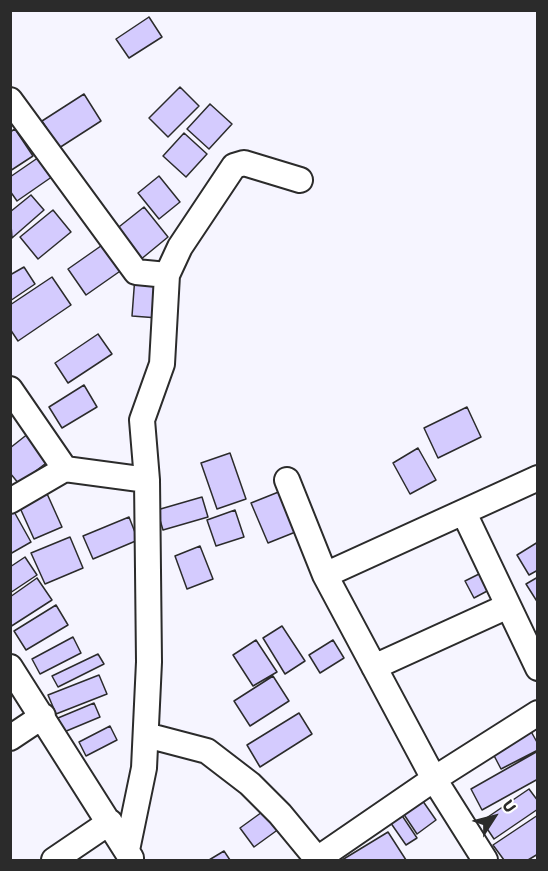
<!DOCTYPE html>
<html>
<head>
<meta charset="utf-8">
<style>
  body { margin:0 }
  #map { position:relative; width:548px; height:871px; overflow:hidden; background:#f6f5ff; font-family:"Shantell Sans",sans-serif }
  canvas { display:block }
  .frame { position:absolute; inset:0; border:12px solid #2b2b2b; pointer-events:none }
  .north { position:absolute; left:464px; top:787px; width:60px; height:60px; -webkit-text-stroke:4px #fff; paint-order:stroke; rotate:54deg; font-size:16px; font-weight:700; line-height:24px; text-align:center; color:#2b2b2b }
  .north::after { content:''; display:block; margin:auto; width:21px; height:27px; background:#2b2b2b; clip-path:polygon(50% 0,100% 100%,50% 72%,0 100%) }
</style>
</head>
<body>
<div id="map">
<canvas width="548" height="871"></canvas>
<div class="frame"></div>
<div class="north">U</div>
</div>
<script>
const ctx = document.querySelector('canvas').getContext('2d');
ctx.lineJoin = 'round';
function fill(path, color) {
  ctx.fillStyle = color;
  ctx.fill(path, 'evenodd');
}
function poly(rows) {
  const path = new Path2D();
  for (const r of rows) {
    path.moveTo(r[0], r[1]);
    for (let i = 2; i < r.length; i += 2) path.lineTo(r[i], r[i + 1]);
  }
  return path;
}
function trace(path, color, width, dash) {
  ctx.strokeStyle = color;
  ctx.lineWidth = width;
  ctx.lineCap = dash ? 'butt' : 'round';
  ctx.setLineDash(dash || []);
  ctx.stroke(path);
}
const building = poly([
  [149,17,162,37,129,58,116,39,149,17],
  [180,87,199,106,168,137,149,118,180,87],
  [84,94,101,121,59,148,42,121,84,94],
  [210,104,232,124,209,149,187,129,210,104],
  [15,129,33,156,10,171,10,132,15,129],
  [184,133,207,154,186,177,163,156,184,133],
  [42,155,56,174,17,201,10,191,10,177,42,155],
  [159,176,180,202,159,219,138,193,159,176],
  [31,195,44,210,12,238,10,212,31,195],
  [144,207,168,237,134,265,110,234,144,207],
  [53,210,71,232,38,259,20,237,53,210],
  [108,241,126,267,86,295,68,269,108,241],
  [24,267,35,284,10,301,10,275,24,267],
  [135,276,161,278,158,318,132,316,135,276],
  [52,277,71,305,18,341,10,329,10,305,52,277],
  [98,334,112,354,68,383,55,363,98,334],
  [84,385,97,407,62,428,49,407,84,385],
  [467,407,481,437,438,458,424,428,467,407],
  [29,433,50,460,19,484,10,473,10,448,29,433],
  [418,448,436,480,410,494,393,463,418,448],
  [230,453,246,499,217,509,201,463,230,453],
  [44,487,62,527,34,539,16,499,44,487],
  [281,491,298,531,268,543,251,503,281,491],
  [202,497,208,517,163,530,157,510,202,497],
  [12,508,31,542,10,554,10,509,12,508],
  [235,510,244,537,216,546,207,520,235,510],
  [129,517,138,540,93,559,83,536,129,517],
  [70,537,83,568,45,584,31,553,70,537],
  [538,542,538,570,529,575,517,555,538,542],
  [200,546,213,579,187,589,175,556,200,546],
  [25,557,37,575,10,593,10,567,25,557],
  [483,572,491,589,474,598,465,581,483,572],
  [538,577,538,603,526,584,538,577],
  [37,578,52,600,10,627,10,597,37,578],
  [56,605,68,625,26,650,14,631,56,605],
  [282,626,305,661,285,674,263,638,282,626],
  [73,637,81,653,40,674,32,659,73,637],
  [256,640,277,672,253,686,233,655,256,640],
  [333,640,344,658,320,673,309,655,333,640],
  [98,654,104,664,58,687,52,676,98,654],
  [99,675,107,694,56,714,48,695,99,675],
  [273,676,289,701,250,726,234,701,273,676],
  [94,703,100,717,64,732,58,718,94,703],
  [299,713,312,734,260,767,247,745,299,713],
  [110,726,117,740,86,756,79,742,110,726],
  [528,726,538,744,538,750,501,769,489,746,528,726],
  [538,751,538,779,482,810,471,789,538,751],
  [529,789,538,801,538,809,494,839,482,821,529,789],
  [420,797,436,820,417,834,401,810,420,797],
  [269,807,283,826,254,847,240,828,269,807],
  [399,811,417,838,406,845,388,819,399,811],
  [538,815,538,854,528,860,504,860,493,845,538,815],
  [388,832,406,860,342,860,388,832],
  [224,851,230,860,209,860,224,851]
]);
fill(building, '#d4cbfe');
trace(building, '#2b2b2b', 1.5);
const minor = poly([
  [10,100,136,272,167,275],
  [10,389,65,469],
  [147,480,142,420,162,364,167,275,180,247,234,166,244,163,300,180],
  [287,480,325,575,434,779,485,860],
  [10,501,65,469,147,480,149,662,144,768,127,850],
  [464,513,538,668],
  [325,575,538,478],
  [10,667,131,858],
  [374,667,508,606],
  [146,735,207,751,250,784,280,814,318,860],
  [10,738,43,716],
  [54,860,110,822],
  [316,860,434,779,538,713]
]);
trace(minor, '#2b2b2b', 28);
trace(minor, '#fff', 24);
</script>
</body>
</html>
